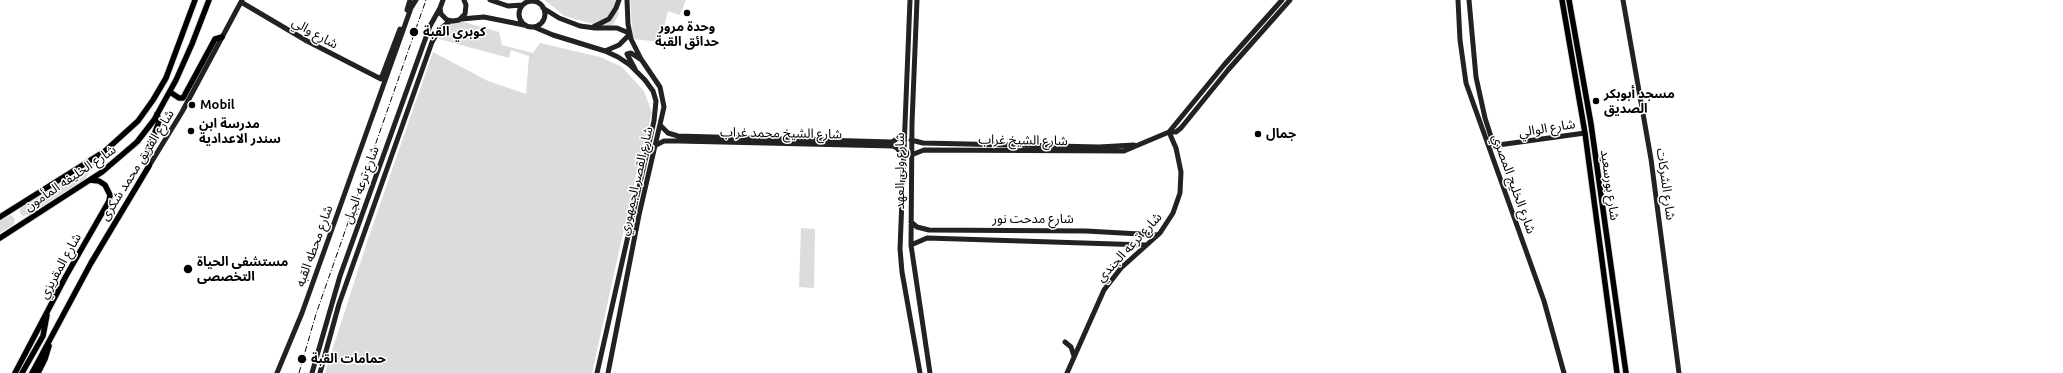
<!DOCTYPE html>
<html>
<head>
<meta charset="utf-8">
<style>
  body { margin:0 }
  canvas { display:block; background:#fff }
</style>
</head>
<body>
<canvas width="2063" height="373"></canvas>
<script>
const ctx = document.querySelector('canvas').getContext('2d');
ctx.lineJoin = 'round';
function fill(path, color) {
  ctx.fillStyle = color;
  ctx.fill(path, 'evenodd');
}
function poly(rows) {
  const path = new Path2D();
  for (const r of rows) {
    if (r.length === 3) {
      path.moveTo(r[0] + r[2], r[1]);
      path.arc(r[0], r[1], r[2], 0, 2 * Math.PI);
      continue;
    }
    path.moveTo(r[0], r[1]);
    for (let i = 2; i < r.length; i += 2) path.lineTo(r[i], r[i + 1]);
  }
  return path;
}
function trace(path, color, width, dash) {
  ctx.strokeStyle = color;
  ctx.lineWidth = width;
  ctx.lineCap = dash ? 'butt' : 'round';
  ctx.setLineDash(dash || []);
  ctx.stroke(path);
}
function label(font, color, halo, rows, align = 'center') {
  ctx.font = font + ' Ubuntu,"Noto Sans Arabic",sans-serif';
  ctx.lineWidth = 3;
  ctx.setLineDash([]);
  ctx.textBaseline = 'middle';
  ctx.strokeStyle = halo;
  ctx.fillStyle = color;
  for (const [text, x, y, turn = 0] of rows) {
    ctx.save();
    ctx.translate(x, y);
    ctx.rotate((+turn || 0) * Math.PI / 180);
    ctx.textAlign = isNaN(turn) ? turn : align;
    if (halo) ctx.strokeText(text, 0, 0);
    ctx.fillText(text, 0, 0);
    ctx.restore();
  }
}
fill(poly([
  [545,0,618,0,619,14,613,25,604,27,564,16],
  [630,0,686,0,680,15,668,11,660,42,633,39],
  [457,20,499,32,502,45,533,53,540,43,600,57,622,67,644,91,652,113,640,157,592,373,325,373,368,239,433,52,488,81,526,94,529,56,511,50,509,58,439,39,444,24],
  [96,163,85,179,28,215,23,216,20,213,20,207,87,165],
  [11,215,15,219,14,224,0,233,0,221],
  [801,228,815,229,814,288,799,287]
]), '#dcdcdc');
const primary = poly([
  [1562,0,1585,133,1617,373],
  [1569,0,1591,124,1626,373],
  [170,92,179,98,183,98,215,39,222,37],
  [0,217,105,151,138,121,153,100,166,78,195,0],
  [0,238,102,172,137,142,154,120,176,80,192,44,209,0],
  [15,373,66,276,109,201,110,195,105,185,99,181,90,180],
  [22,373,43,336,47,315],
  [32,373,91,263,149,166,146,155,159,122,157,114],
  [38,373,45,359,49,346]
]);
trace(primary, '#dbdbdb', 7);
trace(poly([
  [443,0,440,8,441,14,447,20,453,21,459,20,465,14,466,5,464,0],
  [490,0,508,6,522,5],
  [910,0,900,249,902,272,920,373],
  [917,0,912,123,911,245,930,373],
  [1458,0,1460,40,1466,83,1544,301,1564,373],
  [1469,0,1476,77,1485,118,1494,146],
  [1623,0,1651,159,1679,373],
  [532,14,13],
  [241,2,307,41,381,79,400,29],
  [543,8,559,18,580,26,595,28,617,28,629,33],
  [407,10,410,0],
  [461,19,484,17,524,25],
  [534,27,553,35,605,51,618,57,630,65,645,80,653,91,656,101,654,121,597,373],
  [593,27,609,19,616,8,619,0],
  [605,51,619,45,630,34],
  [635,69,627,54,631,53,640,59],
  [660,125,668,133,678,136,892,142,904,134],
  [1169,132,1224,65,1282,0],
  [911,140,923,143,1099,147,1134,145],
  [654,146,664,141,679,141,893,146,897,148,903,156],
  [1491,146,1585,133],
  [911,155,924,150,1124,151,1169,132,1176,132,1181,128,1228,70,1290,0],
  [149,166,182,112,242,0],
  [911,222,917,227,929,230,1086,231,1158,235],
  [911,245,927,238,1146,245],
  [1065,342,1071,347,1074,356],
  [277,373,302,313,411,8,416,0],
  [312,373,340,276,430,26,440,8],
  [320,373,339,304,432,42,439,30,450,21],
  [608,373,639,215,664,107,660,87,641,59,631,39,628,24,627,0],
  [1067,373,1104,290,1121,268,1160,233,1173,213,1180,193,1181,172,1176,148,1169,132]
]), '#222', 5);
trace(primary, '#000', 5.5);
trace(poly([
  [299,373,316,314,426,0]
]), '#000', 1, [6, 2, 1, 2]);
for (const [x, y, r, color] of [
  [687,13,4,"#000"],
  [414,32,5,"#000"],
  [1596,101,4,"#000"],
  [192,105,4,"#000"],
  [191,131,4,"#000"],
  [1258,134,4,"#000"],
  [188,269,5,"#000"],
  [302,359,5,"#000"]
]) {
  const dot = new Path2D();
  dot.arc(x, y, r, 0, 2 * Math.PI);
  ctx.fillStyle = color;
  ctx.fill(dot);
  trace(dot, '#fff', 1.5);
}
label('bold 13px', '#000', '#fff', [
  ["وحدة مرور",687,27,"center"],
  ["حدائق القبة",687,42,"center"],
  ["كوبري القبة",423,32],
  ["مسجد أبوبكر",1604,94],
  ["الصديق",1604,109],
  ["Mobil",200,105],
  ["مدرسة ابن",199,124],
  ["سندر الاعدادية",199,139],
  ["جمال",1266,134],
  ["مستشفى الحياة",197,262],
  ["التخصصى",197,277],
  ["حمامات القبة",311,359]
], 'left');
label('13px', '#000', '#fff', [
  ["شارع والي",315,33,29],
  ["شارع الوالي",1547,128,-9],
  ["شارع الشيخ محمد غراب",781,133,1],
  ["شارع الشيخ غراب",1023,140,1],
  ["شارع الفريق محمد شكرى",137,165,-58],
  ["شارع ولى العهد",900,171,-90],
  ["شارع الخليفه المأمون",70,178,-34],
  ["شارع القصر الجمهوري",636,181,-77],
  ["شارع الخليج المصري",1514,184,70],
  ["شارع الشركات",1666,184,82],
  ["شارع ترعه الجبل",361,185,-70],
  ["شارع بورسعيد",1610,185,82],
  ["شارع مدحت نور",1033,219],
  ["شارع محطه القبه",314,246,-70],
  ["شارع ترعه الجندي",1129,247,-47],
  ["شارع المقريزي",60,266,-61]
]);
</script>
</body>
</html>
